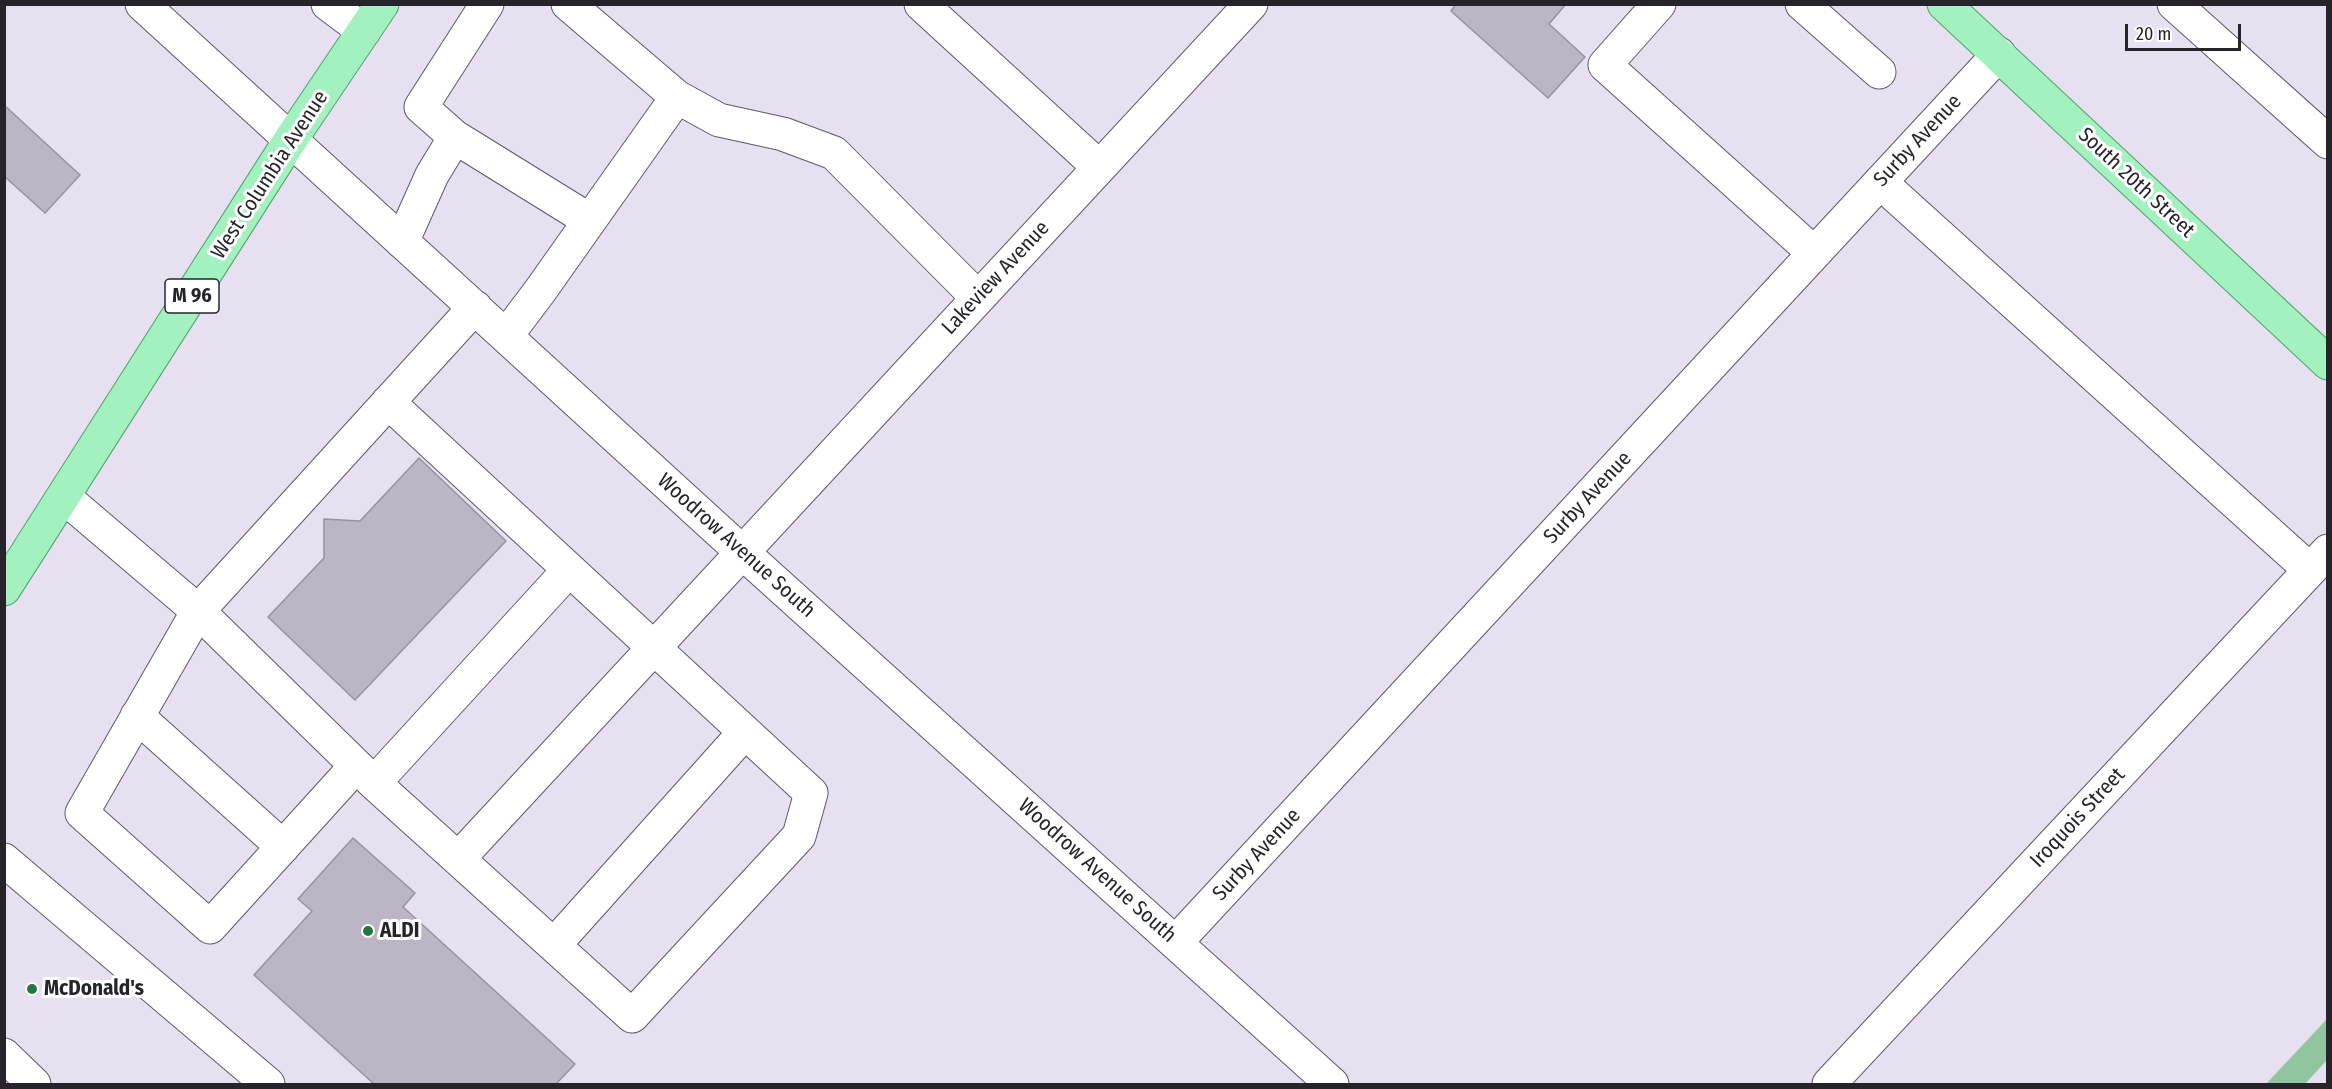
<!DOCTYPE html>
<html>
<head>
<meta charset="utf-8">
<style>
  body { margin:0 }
  #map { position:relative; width:2332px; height:1089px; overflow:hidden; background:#e6e0f0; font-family:"Fira Sans Condensed",sans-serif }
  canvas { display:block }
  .frame { position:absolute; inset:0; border:6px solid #26242a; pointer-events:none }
  .scale { position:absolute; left:2125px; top:24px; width:116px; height:27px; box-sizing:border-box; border:3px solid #26242a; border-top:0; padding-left:8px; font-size:18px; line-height:21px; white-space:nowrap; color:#26242a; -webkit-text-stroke:4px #fff; paint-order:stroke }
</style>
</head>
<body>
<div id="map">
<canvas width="2332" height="1089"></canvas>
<div class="frame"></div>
<div class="scale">20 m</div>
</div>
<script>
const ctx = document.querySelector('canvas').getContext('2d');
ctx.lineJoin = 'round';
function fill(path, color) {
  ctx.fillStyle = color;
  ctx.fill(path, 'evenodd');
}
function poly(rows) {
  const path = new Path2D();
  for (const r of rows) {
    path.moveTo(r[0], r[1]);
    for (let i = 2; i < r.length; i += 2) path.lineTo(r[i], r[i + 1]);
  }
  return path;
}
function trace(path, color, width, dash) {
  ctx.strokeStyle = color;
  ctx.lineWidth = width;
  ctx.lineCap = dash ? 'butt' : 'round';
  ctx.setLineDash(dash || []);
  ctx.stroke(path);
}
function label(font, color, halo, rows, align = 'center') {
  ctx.font = font + ' "Fira Sans Condensed",sans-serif';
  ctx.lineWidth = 6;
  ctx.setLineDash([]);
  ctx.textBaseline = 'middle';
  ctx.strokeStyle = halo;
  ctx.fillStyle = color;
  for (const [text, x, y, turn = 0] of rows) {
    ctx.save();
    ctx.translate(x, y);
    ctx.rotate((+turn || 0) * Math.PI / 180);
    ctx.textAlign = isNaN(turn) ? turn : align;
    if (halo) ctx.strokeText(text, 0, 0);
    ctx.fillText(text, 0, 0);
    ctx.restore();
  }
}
fill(poly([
  [2327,1019,2327,1060,2305,1084,2266,1084]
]), '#90c59f');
const building = poly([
  [1456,4,1566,4,1549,24,1585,57,1548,98,1451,11,1456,4],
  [4,105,80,175,45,213,4,176,4,105],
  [419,458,506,541,355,700,268,617,324,558,324,519,360,521,419,458],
  [353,838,415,893,403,907,575,1064,556,1084,374,1084,254,975,312,911,298,899,353,838]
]);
fill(building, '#bbb5c5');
trace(building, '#9791a0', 1.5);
const minor = poly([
  [142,4,742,552,1332,1084],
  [328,4,364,31],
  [568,4,677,97,719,120,783,134,834,153,978,298],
  [921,4,1099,167],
  [1659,4,1605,65,1814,253],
  [1802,4,1879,72],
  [2174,4,2328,142],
  [455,137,589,220],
  [1880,182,2310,570],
  [402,242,432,175,455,137,421,107,487,4],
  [506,336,540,291,677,97],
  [64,497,198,611,374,783,632,1016,799,836,811,793,388,402],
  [137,716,283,847],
  [356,766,210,927,82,813,198,611,475,307],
  [374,783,569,570],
  [458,859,1251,4],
  [4,860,268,1084],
  [1176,942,1999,54],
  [554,945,745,732],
  [4,1055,34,1084],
  [1829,1084,2328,551]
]);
const major = poly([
  [1944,4,2328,363],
  [4,589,291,139,382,4]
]);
trace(minor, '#5e5967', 35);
trace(major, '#50a36f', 35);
trace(minor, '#fff', 33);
trace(major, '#a3f1bf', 33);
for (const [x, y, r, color] of [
  [368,931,6,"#277545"],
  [32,989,6,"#277545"]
]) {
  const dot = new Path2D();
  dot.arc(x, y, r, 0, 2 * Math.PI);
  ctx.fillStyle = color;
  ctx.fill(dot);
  trace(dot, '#fff', 2);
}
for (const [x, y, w] of [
  [192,296,54]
]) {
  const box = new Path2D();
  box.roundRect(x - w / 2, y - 17, w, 34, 4.5);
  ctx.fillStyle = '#fff';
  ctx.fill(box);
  trace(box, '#26242a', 1.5);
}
label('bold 20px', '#26242a', null, [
  ["M 96",192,296]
]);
label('21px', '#26242a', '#fff', [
  ["Surby Avenue",1918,141,-47],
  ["West Columbia Avenue",270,175,-57],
  ["South 20th Street",2136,183,43],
  ["Lakeview Avenue",996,278,-47],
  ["Surby Avenue",1588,498,-47],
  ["Woodrow Avenue South",736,546,42],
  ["Iroquois Street",2078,818,-47],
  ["Surby Avenue",1257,855,-47],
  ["Woodrow Avenue South",1097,871,42]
]);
label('bold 21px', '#26242a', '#fff', [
  ["ALDI",380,931],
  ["McDonald's",44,989]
], 'left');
</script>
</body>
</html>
